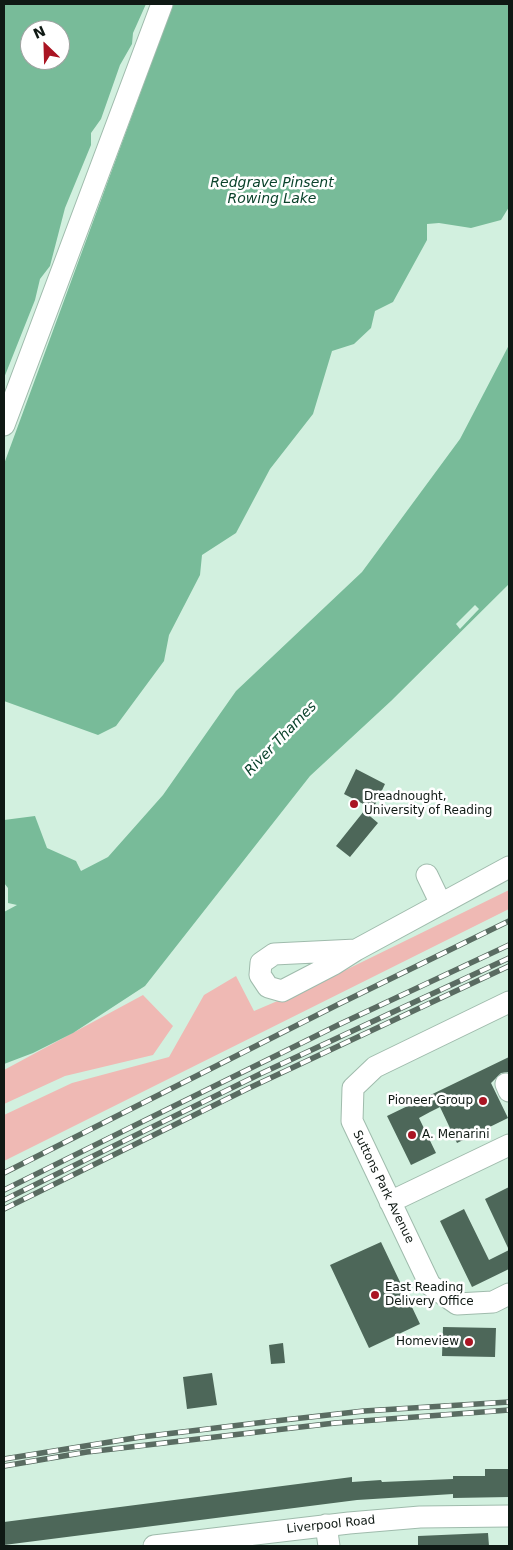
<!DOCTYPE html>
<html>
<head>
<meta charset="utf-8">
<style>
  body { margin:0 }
  #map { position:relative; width:513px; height:1550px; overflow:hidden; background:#d2f0df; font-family:"DejaVu Sans",sans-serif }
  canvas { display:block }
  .frame { position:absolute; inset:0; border:5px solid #0f1914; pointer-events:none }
  .north { position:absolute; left:20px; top:20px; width:50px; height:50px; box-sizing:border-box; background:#fff; border:1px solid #9fa3a1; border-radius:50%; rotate:336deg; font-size:14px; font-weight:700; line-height:20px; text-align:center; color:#0f1914 }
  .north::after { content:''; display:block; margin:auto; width:18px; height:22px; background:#aa1523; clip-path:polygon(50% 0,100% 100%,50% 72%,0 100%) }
</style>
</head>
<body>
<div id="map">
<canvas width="513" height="1550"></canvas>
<div class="frame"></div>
<div class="north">N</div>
</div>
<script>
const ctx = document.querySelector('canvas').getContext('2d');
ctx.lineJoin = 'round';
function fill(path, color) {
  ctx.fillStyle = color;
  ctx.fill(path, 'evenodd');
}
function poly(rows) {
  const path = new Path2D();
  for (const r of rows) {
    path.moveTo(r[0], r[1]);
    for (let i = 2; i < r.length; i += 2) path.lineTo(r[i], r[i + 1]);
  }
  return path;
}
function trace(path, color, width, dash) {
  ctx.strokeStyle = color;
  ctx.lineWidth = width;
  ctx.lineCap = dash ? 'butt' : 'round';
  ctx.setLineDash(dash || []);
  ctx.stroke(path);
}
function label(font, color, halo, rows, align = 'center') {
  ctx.font = font + ' "DejaVu Sans",sans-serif';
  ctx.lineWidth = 5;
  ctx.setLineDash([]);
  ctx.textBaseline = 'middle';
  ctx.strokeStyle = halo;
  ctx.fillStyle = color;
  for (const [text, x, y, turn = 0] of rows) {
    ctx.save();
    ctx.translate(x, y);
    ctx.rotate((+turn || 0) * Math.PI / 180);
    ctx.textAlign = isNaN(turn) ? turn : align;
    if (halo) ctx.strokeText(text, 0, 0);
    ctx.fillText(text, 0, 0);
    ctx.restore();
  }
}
fill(poly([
  [509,890,509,909,4,1161,4,1115,72,1083,169,1057,204,995,236,976,254,1011,315,985],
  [143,995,173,1026,153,1055,65,1076,4,1104,4,1070]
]), '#efb9b4');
fill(poly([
  [4,4,146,4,133,33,132,44,120,65,101,119,91,133,91,145,65,208,50,266,40,279,35,300,4,378],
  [30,30,60,30,60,60,30,60],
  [173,4,509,4,509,207,501,220,471,228,439,223,427,224,427,240,393,302,375,311,371,328,354,344,332,351,313,414,270,469,236,533,202,555,200,575,169,635,164,661,116,726,98,735,4,701,4,464],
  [509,345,509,584,391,701,310,776,145,986,73,1033,33,1053,4,1064,4,912,17,905,8,903,8,888,4,883,4,820,35,816,47,848,76,861,81,871,108,857,163,795,236,691,362,572,460,439]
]), '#78bb99');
fill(poly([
  [475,605,479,609,460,629,456,624]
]), '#d2f0df');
fill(poly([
  [356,769,385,784,373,809,344,794],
  [364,811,378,823,350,857,336,846],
  [509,1057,509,1072,501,1073,491,1083,508,1118,457,1143,440,1107,430,1112,419,1118,436,1153,411,1165,387,1116],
  [509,1187,509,1269,472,1287,440,1221,464,1209,489,1260,509,1250,485,1199],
  [381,1242,420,1324,369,1348,330,1265],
  [443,1327,496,1328,495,1357,442,1356],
  [283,1343,285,1363,271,1364,269,1345],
  [212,1373,217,1405,187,1409,183,1377],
  [485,1469,509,1469,509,1497,453,1498,453,1494,357,1500,4,1545,4,1522,352,1477,352,1482,381,1480,382,1482,453,1479,453,1476,485,1476],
  [488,1533,489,1546,418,1546,418,1536]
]), '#4d6759');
const minor = poly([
  [4,425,162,4],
  [427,875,441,904],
  [356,950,334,964,282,991,268,987,260,975,261,963,274,954,356,950],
  [356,950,509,867],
  [509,1002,375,1067,353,1088,352,1121,430,1285,457,1304,493,1302,509,1294],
  [506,1084,509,1091],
  [390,1202,509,1145],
  [326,1525,329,1546],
  [154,1546,349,1523,420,1517,509,1516]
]);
trace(minor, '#9fbbac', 23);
trace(minor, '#fff', 21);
const rail = poly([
  [4,1173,339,1004,509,921],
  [4,1190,338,1025,509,945],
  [4,1200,260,1074,509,958],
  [4,1209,247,1089,509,966],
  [4,1459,141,1437,257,1423,364,1411,509,1402],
  [4,1466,87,1452,335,1423,509,1410]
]);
trace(rail, '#5a6c62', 5.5);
trace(rail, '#fff', 4, [11]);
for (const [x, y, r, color] of [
  [354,804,5,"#aa1523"],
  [483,1101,5,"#aa1523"],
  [412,1135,5,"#aa1523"],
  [375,1295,5,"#aa1523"],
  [469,1342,5,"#aa1523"]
]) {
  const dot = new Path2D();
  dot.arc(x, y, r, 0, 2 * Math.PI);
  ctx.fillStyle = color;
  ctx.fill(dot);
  trace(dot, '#fff', 2);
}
label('12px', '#0f1914', '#fff', [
  ["Dreadnought,",364,797],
  ["University of Reading",364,811],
  ["Pioneer Group",473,1101,"right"],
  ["A. Menarini",422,1135],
  ["East Reading",385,1288],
  ["Delivery Office",385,1302],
  ["Homeview",459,1342,"right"]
], 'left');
label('12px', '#0f1914', '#fff', [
  ["Suttons Park Avenue",383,1187,64],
  ["Liverpool Road",331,1525,-6]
]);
label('italic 14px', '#0b432c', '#fff', [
  ["Redgrave Pinsent",272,183],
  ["Rowing Lake",272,199],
  ["River Thames",281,739,-46]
]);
</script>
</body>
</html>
